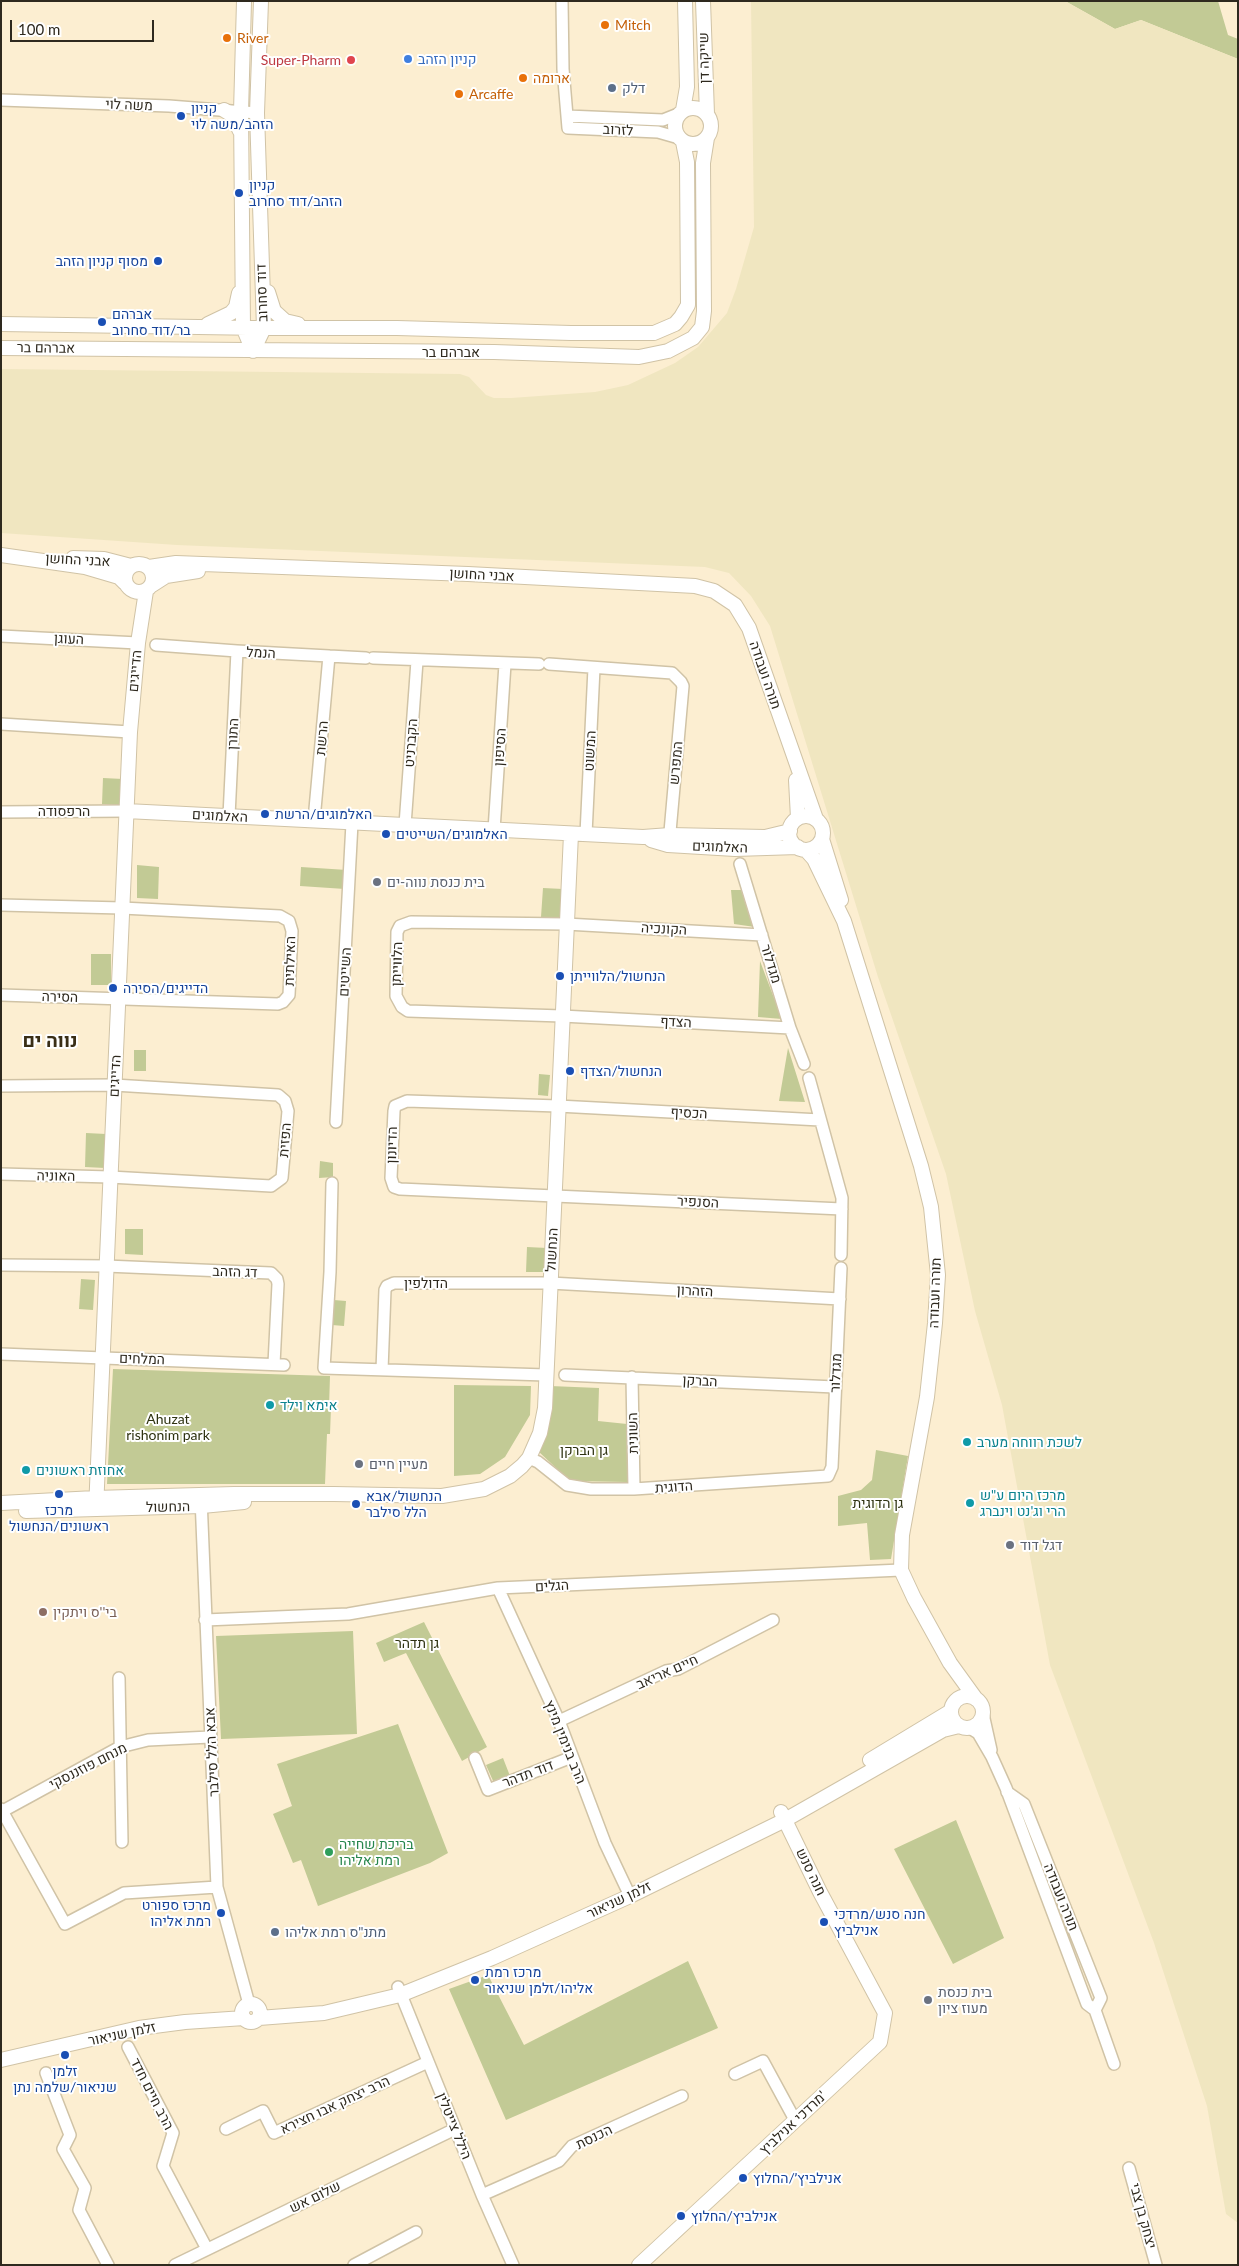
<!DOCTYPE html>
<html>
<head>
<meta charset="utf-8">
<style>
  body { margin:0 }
  #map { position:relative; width:1239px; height:2266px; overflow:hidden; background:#fceed1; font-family:Lato,sans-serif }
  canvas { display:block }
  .frame { position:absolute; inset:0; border:2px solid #2e291e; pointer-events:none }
  .scale { position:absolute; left:10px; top:20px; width:144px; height:22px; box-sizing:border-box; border:2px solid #2e291e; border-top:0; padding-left:6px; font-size:15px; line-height:18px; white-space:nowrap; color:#2e291e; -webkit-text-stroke:4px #fff; paint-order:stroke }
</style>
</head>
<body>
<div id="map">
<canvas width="1239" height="2266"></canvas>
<div class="frame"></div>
<div class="scale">100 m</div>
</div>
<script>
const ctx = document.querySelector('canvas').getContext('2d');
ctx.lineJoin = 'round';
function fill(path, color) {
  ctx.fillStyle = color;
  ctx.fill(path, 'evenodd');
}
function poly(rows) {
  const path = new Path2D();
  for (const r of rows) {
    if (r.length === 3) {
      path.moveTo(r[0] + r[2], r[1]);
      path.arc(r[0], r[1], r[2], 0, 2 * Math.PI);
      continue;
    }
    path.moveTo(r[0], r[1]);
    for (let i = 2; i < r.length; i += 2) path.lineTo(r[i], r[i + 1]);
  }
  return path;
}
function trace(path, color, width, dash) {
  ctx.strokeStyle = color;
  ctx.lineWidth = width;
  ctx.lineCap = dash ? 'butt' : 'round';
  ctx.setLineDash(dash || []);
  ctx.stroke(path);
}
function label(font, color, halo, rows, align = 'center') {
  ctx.font = font + ' Lato,Heebo,sans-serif';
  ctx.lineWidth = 4;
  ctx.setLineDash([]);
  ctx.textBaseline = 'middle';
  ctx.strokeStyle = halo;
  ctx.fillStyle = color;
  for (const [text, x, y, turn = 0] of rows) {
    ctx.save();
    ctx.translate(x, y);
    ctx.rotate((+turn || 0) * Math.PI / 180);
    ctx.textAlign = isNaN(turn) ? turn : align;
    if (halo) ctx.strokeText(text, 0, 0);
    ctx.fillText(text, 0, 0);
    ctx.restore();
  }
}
fill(poly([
  [1065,1,1218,1,1228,35,1238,39,1238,59,1141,20,1115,29],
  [103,778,123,779,122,805,102,804],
  [137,865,159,867,158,899,137,898],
  [301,867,347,870,345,889,300,886],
  [543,888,563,889,562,918,541,917],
  [731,890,741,890,755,927,734,924],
  [91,954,111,954,111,985,91,985],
  [760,961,782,1019,758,1017],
  [788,1048,805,1102,779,1101],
  [134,1050,146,1050,146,1071,134,1071],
  [539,1074,550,1075,548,1096,538,1095],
  [86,1133,106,1134,105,1168,85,1167],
  [320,1161,333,1163,333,1177,319,1178],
  [125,1229,143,1229,143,1255,125,1254],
  [527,1247,547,1248,546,1272,526,1272],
  [81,1279,95,1280,93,1310,79,1309],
  [334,1300,346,1301,344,1326,332,1325],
  [113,1369,330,1376,329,1407,331,1407,330,1434,327,1434,325,1484,107,1484],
  [454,1385,531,1386,530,1415,505,1457,480,1474,454,1476],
  [550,1386,599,1388,598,1421,627,1424,627,1482,570,1481,539,1452],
  [876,1450,908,1456,891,1559,870,1560,867,1523,838,1526,838,1496,861,1490,872,1480],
  [424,1622,487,1747,462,1761,406,1653,384,1662,376,1643],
  [353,1631,357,1734,221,1739,216,1636],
  [398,1724,448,1853,430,1863,318,1906,301,1860,293,1863,273,1814,292,1806,277,1764],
  [503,1758,510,1776,494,1783,486,1765],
  [956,1820,1004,1938,953,1964,894,1849],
  [688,1961,718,2028,506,2120,449,1989,488,1975,524,2045]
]), '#c2ca95');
fill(poly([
  [751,1,1065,1,1115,29,1141,20,1238,59,1238,2223,1226,2214,1207,2106,1154,1943,1050,1665,1002,1405,975,1311,946,1174,878,977,770,626,751,596,729,573,705,567,177,545,1,533,1,369,460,374,469,377,486,395,494,398,511,398,595,392,628,385,675,363,698,347,727,313,736,289,754,227]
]), '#f0e6c0');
const minor = poly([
  [562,1,563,69,568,128,658,132,679,138],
  [1,100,169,106,257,113],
  [567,116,663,120,678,114],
  [1,636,138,643],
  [156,645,237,651,366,658],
  [373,658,539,664],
  [549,664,672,673,681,682,683,686,669,843],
  [1,724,130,732],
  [1,812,126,811],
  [229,816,237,651],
  [314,820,329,656],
  [405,825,417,661],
  [494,830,505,664],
  [586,834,594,668],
  [740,864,790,1028,804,1064],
  [1,905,122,908,280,916,289,921,292,931,289,995,283,1002,278,1004,1,995],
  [762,935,566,924,411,922,400,926,397,932,396,996,402,1007,408,1011,562,1016,790,1028],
  [809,1078,842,1198,841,1255],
  [1,1086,114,1085,278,1095,285,1101,288,1111,282,1178,271,1186,110,1177,1,1174],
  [820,1120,558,1106,407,1101,395,1106,394,1111,391,1178,394,1187,400,1189,842,1209],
  [336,1122,352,823],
  [332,1183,330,1272,324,1368,546,1375],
  [1,1265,106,1266,271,1273,277,1279,278,1284,274,1364],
  [1,1354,284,1365],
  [382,1370,385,1290,387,1286,394,1283,550,1283,840,1299],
  [565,1375,835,1387],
  [632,1377,634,1489],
  [529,1458,538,1462,567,1485,591,1489,634,1489,828,1476,832,1467,841,1268],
  [201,1498,217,1887,249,2004],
  [498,1588,559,1721,605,1843,630,1896],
  [205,1620,348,1614,498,1588,901,1570],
  [119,1678,122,1842],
  [983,1714,991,1750],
  [559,1721,666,1671,678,1669,773,1620],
  [970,1728,978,1733,992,1757,1006,1788,1087,2004,1095,2010,1114,2064],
  [475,1758,488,1790,572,1757],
  [1007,1792,1024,1804,1101,1998,1095,2010],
  [1,1809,65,1924,124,1893,217,1887],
  [1,1812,120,1747,148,1740,210,1737],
  [398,1987,482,2195,513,2265],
  [128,2047,173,2133,163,2166,207,2249],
  [46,2073,70,2135,63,2149,85,2188,79,2210,108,2265],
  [735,2074,763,2061,795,2120],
  [226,2129,263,2111,274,2133,428,2062],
  [1129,2168,1156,2265],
  [482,2195,559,2161,572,2146,682,2096],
  [175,2265,455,2129],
  [354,2265,416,2232]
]);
const tertiary = poly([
  [244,1,241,112,243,327,253,351],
  [703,1,707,114],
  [693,126,18],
  [224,110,232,115,240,131],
  [683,110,687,87,685,1],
  [268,292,274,311,285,321,298,324],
  [1,324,264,328,397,328,571,333,654,333,675,324,681,317,688,305,687,162,683,142],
  [208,324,231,313,236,307,239,293],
  [1,348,494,352,639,357,668,351,693,338,702,327,704,311,703,163,707,138],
  [253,351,264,328,257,113,261,1],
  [1,555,85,567,119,577,125,583],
  [73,558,104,559,131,566],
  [139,578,14],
  [149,567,176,563,468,574,658,584,695,586,714,591,735,605,749,628,816,819],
  [152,585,166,576,198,571],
  [796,780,798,818],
  [126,811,643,837,670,835,765,837,790,831],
  [806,833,17],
  [822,839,841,900],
  [651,840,668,845,735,849,798,847],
  [806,850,814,859,844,921,921,1166,931,1207,938,1275,935,1323,927,1397,902,1535,901,1570,914,1598,950,1663,976,1699],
  [1,1503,95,1498,234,1494,334,1494,442,1496,484,1489,510,1476,522,1466,529,1458,540,1433,545,1408,571,834],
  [96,1509,130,732,138,643,146,591],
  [26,1511,202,1506,244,1502],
  [967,1712,16],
  [870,1760,951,1711],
  [251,2013,9],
  [259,2018,324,2013,400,1995,492,1958,630,1896,785,1820,943,1730,959,1726],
  [1,2060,139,2028,185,2022,244,2018],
  [639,2265,880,2042,885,2013,820,1892,781,1812]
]);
trace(minor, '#d0c3a6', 14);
trace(tertiary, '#d0c3a6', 16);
trace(minor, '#fff', 11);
trace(tertiary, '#fff', 14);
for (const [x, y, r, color] of [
  [605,25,5,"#e8710a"],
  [227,38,5,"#e8710a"],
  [408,59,5,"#3f7fe0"],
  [351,60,5,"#e0444e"],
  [523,78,5,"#e8710a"],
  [612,88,5,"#5c6f8a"],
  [459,94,5,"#e8710a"],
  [181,116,5,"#1a4fb4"],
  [239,193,5,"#1a4fb4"],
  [158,261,5,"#1a4fb4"],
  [102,322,5,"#1a4fb4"],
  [265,814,5,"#1a4fb4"],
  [386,834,5,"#1a4fb4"],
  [377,882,5,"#6b7280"],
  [560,976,5,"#1a4fb4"],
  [113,988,5,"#1a4fb4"],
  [570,1071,5,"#1a4fb4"],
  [270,1405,5,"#0f9aa8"],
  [967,1442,5,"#0f9aa8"],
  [359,1464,5,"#6b7280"],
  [26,1470,5,"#0f9aa8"],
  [59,1494,5,"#1a4fb4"],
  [970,1503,5,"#0f9aa8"],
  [356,1504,5,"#1a4fb4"],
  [1010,1545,5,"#6b7280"],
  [43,1612,5,"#8d6e63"],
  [329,1852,5,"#2e9e5b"],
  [221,1913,5,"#1a4fb4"],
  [824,1922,5,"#1a4fb4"],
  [275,1932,5,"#5c6f8a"],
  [475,1980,5,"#1a4fb4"],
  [928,2000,5,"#6b7280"],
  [65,2055,5,"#1a4fb4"],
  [743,2178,5,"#1a4fb4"],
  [681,2216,5,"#1a4fb4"]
]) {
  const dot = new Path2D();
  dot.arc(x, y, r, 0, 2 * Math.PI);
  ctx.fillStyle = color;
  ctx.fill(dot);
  trace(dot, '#fff', 2);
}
label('14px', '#c56008', '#fff', [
  ["Mitch",615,25],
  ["River",237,38],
  ["ארומה",533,78],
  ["Arcaffe",469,94]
], 'left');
label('14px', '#2e291e', '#fff', [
  ["שייקה דן",704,58,-91],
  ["משה לוי",129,105,2],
  ["לזרוב",618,130,3],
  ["דוד סחרוב",262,293,-92],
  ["אברהם בר",46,348,1],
  ["אברהם בר",451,352],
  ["אבני החושן",78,560,3],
  ["אבני החושן",482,575,3],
  ["העוגן",69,639,3],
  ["הנמל",261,653,3],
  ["הדייגים",135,671,-85],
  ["תורה ועבודה",765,675,71],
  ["התורן",233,734,-87],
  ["הרשת",322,738,-85],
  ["הקברניט",411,743,-86],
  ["הסיפון",500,747,-86],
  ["המשוט",590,751,-87],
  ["המפרש",676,763,-85],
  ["הרפסודה",64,811],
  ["האלמוגים",220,816,3],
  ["האלמוגים",720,847,2],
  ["הקונכיה",664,929,3],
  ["האילתית",290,961,-88],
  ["הלווייתן",397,964,-88],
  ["מגדלור",771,964,73],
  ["השייטים",345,972,-87],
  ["הסירה",60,997,2],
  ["הצדף",676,1022,3],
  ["הדייגים",115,1076,-87],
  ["הכסיף",689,1113,3],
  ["הפזית",285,1140,-85],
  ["הדיונון",392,1145,-88],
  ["האוניה",56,1176,1],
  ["הסנפיר",698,1202,3],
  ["הנחשול",552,1250,-87],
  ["דג הזהב",235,1272,2],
  ["הדולפין",426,1283],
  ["הזהרון",695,1291,3],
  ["תורה ועבודה",935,1293,-88],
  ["המלחים",142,1359,2],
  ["מגדלור",836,1373,-87],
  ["הברקן",700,1381,3],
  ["השונית",633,1433,-91],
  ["הדוגית",674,1487,-4],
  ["הנחשול",168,1507,-1],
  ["הגלים",552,1586,-3],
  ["חיים אריאב",667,1672,-24],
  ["הרב בנימין מינץ",565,1742,68],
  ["אבא הלל סילבר",212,1752,-93],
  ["מנחם פוזננסקי",88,1766,-27],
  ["דוד תדהר",528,1774,-21],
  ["חנה סנש",811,1872,64],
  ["תורה ועבודה",1061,1897,68],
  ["זלמן שניאור",619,1900,-25],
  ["זלמן שניאור",122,2034,-12],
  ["הרב חיים חדד",152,2094,63],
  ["הרב יצחק אבו חצירא",335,2105,-25],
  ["מרדכי אנילביץ'",793,2123,-43],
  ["הילל צייטלין",454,2126,68],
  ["הכנסת",594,2137,-26],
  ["שלום אש",315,2197,-26],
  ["יצחק בן צבי",1143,2216,75]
]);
label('14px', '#366cbe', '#fff', [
  ["קניון הזהב",418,59]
], 'left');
label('14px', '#be3a42', '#fff', [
  ["Super-Pharm",341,60]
], 'right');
label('14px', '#4e5e75', '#fff', [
  ["דלק",622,88],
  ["מתנ\"ס רמת אליהו",285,1932]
], 'left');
label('14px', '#164399', '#fff', [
  ["קניון",191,108],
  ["הזהב/משה לוי",191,124],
  ["קניון",249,185],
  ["הזהב/דוד סחרוב",249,201],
  ["מסוף קניון הזהב",148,261,"right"],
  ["אברהם",112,314],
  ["בר/דוד סחרוב",112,330],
  ["האלמוגים/הרשת",275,814],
  ["האלמוגים/השייטים",396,834],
  ["הנחשול/הלווייתן",570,976],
  ["הדייגים/הסירה",123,988],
  ["הנחשול/הצדף",580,1071],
  ["הנחשול/אבא",366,1496],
  ["הלל סילבר",366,1512],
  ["מרכז",59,1510,"center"],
  ["ראשונים/הנחשול",59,1526,"center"],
  ["מרכז ספורט",211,1905,"right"],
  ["רמת אליהו",211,1921,"right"],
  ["חנה סנש/מרדכי",834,1914],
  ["אנילביץ",834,1930],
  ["מרכז רמת",485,1972],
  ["אליהו/זלמן שניאור",485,1988],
  ["זלמן",65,2071,"center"],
  ["שניאור/שלמה נתן",65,2087,"center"],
  ["אנילביץ׳/החלוץ",753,2178],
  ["אנילביץ/החלוץ",691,2216]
], 'left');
label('14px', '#5b616d', '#fff', [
  ["בית כנסת נווה-ים",387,882],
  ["מעיין חיים",369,1464],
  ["דגל דוד",1020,1545],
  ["בית כנסת",938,1992],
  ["מעוז ציון",938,2008]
], 'left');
label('14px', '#0d838f', '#fff', [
  ["אימא וילד",280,1405],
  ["לשכת רווחה מערב",977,1442],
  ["אחוזת ראשונים",36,1470],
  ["מרכז היום ע\"ש",980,1495],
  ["הרי וג'נט וינברג",980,1511]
], 'left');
label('14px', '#2e3211', '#fff', [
  ["Ahuzat",168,1419],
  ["rishonim park",168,1435],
  ["גן הברקן",584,1450],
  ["גן הדוגית",878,1503],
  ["גן תדהר",417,1643]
]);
label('14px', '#785e54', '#fff', [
  ["בי''ס ויתקין",53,1612]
], 'left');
label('14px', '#27864d', '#fff', [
  ["בריכת שחייה",339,1844],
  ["רמת אליהו",339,1860]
], 'left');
label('bold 19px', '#3a2f17', '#fff', [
  ["נווה ים",50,1041]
]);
</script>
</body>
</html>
